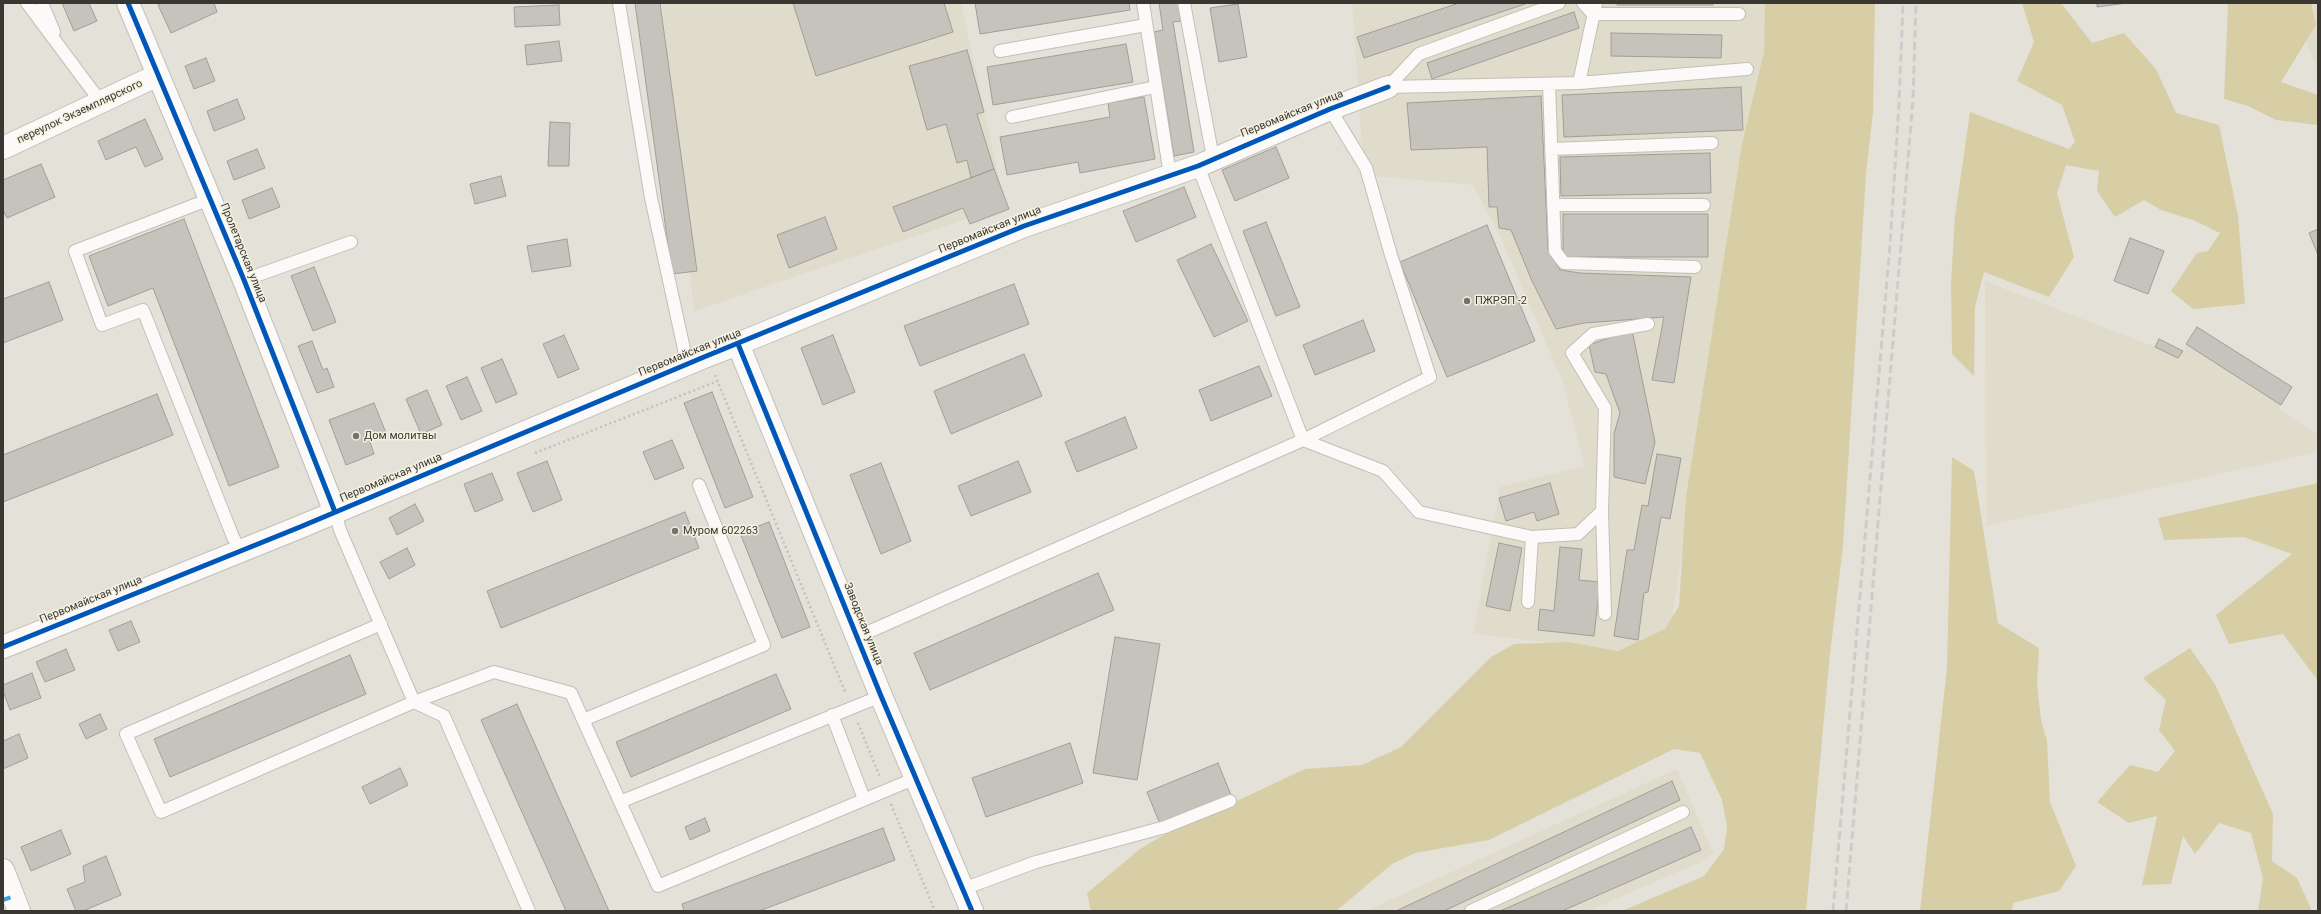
<!DOCTYPE html>
<html>
<head>
<meta charset="utf-8">
<style>
  body { margin:0 }
  #map { position:relative; width:2321px; height:914px; overflow:hidden; background:#e4e1d9; font-family:Roboto,sans-serif }
  canvas { display:block }
  .frame { position:absolute; inset:0; border:4px solid #393731; pointer-events:none }
</style>
</head>
<body>
<div id="map">
<canvas width="2321" height="914"></canvas>
<div class="frame"></div>
</div>
<script>
const ctx = document.querySelector('canvas').getContext('2d');
ctx.lineJoin = 'round';
function fill(path, color) {
  ctx.fillStyle = color;
  ctx.fill(path, 'evenodd');
}
function poly(rows) {
  const path = new Path2D();
  for (const r of rows) {
    path.moveTo(r[0], r[1]);
    for (let i = 2; i < r.length; i += 2) path.lineTo(r[i], r[i + 1]);
  }
  return path;
}
function trace(path, color, width, dash) {
  ctx.strokeStyle = color;
  ctx.lineWidth = width;
  ctx.lineCap = dash ? 'butt' : 'round';
  ctx.setLineDash(dash || []);
  ctx.stroke(path);
}
function label(font, color, halo, rows, align = 'center') {
  ctx.font = font + ' Roboto,sans-serif';
  ctx.lineWidth = 3;
  ctx.setLineDash([]);
  ctx.textBaseline = 'middle';
  ctx.strokeStyle = halo;
  ctx.fillStyle = color;
  for (const [text, x, y, turn = 0] of rows) {
    ctx.save();
    ctx.translate(x, y);
    ctx.rotate((+turn || 0) * Math.PI / 180);
    ctx.textAlign = isNaN(turn) ? turn : align;
    if (halo) ctx.strokeText(text, 0, 0);
    ctx.fillText(text, 0, 0);
    ctx.restore();
  }
}
fill(poly([
  [662,3,961,3,1005,206,694,311],
  [1352,3,1765,3,1764,52,1737,175,1667,656,1473,634,1500,487,1585,466,1562,380,1502,240,1473,185,1364,175],
  [2291,3,2318,3,2318,71],
  [1985,281,2155,347,2159,339,2183,351,2197,327,2292,387,2278,409,2318,435,2318,445,2314,453,1986,526],
  [1677,769,1713,853,1698,863,1588,911,1366,911]
]), '#e0dccb');
fill(poly([
  [1765,3,1875,3,1873,113,1866,174,1843,546,1830,654,1806,911,1622,911,1704,876,1724,849,1727,827,1722,800,1700,753,1674,749,1489,840,1415,853,1392,864,1336,911,1091,911,1087,893,1140,849,1162,836,1305,769,1362,765,1401,747,1491,657,1514,644,1568,642,1618,651,1665,629,1679,606,1686,497,1742,144,1764,52],
  [2022,3,2061,3,2092,43,2124,33,2156,69,2176,113,2219,125,2238,216,2245,304,2193,309,2171,291,2197,253,2208,251,2220,233,2193,220,2161,210,2144,200,2115,217,2097,191,2099,171,2066,165,2057,193,2074,257,2049,297,1984,272,1975,307,1974,376,1952,354,1951,283,1955,216,1970,112,2069,149,2075,142,2062,105,2017,81,2034,42],
  [2226,3,2311,3,2316,25,2281,82,2318,95,2318,125,2276,120,2248,106,2224,99,2228,6],
  [1952,457,1974,471,1998,623,2039,648,2037,684,2041,720,2047,741,2050,802,2076,866,2059,891,2013,903,2012,911,1920,911,1947,667],
  [2318,483,2318,681,2283,634,2229,644,2216,615,2292,554,2244,537,2164,540,2158,518],
  [2190,648,2215,684,2273,814,2272,861,2297,878,2312,911,2258,911,2263,878,2251,833,2219,823,2195,854,2183,836,2171,884,2142,885,2157,816,2129,823,2097,802,2130,765,2158,772,2175,751,2159,730,2166,700,2143,678]
]), '#d8cea5');
const building = poly([
  [62,3,89,3,97,21,74,31,62,3],
  [162,3,214,3,217,12,171,33,158,5,162,3],
  [635,3,660,3,697,271,672,274,635,3],
  [793,3,944,3,953,32,816,76,793,3],
  [975,3,1129,3,1130,10,980,34,975,3],
  [1159,3,1179,3,1182,21,1173,22,1194,152,1174,156,1154,32,1163,30,1159,3],
  [1459,3,1528,3,1364,58,1357,37,1459,3],
  [1617,3,1713,3,1713,5,1617,5,1617,3],
  [2097,3,2127,3,2097,7,2097,3],
  [1238,4,1247,57,1219,62,1210,8,1238,4],
  [559,5,560,25,515,27,514,7,559,5],
  [1574,12,1579,28,1432,79,1427,63,1574,12],
  [1611,33,1722,35,1721,58,1611,56,1611,33],
  [559,41,562,61,527,65,525,45,559,41],
  [1126,44,1133,82,993,105,987,67,1126,44],
  [967,50,984,112,977,114,994,169,971,178,967,160,957,163,946,124,927,130,909,66,967,50],
  [206,58,215,81,194,89,185,66,206,58],
  [1741,87,1743,130,1564,137,1562,95,1741,87],
  [1541,96,1548,249,1560,270,1580,273,1691,277,1674,383,1652,380,1664,317,1584,323,1556,329,1532,281,1511,230,1499,228,1497,207,1489,207,1487,147,1411,150,1407,103,1541,96],
  [1144,97,1155,159,1080,173,1078,162,1007,175,1000,137,1110,117,1108,103,1144,97],
  [237,99,245,119,214,131,207,111,237,99],
  [145,119,163,159,145,167,136,147,106,160,98,141,145,119],
  [550,122,570,123,569,166,548,166,550,122],
  [1276,147,1289,178,1235,201,1222,170,1276,147],
  [257,149,265,168,234,180,227,161,257,149],
  [1710,153,1711,193,1561,196,1560,157,1710,153],
  [41,164,55,197,7,218,3,210,3,180,41,164],
  [994,169,1009,209,970,224,963,208,903,232,893,207,994,169],
  [501,176,506,196,475,204,470,184,501,176],
  [1184,187,1196,217,1136,242,1123,211,1184,187],
  [272,188,280,207,249,219,242,200,272,188],
  [1563,214,1708,214,1708,257,1563,257,1563,214],
  [825,217,837,249,789,268,777,235,825,217],
  [184,219,279,467,229,486,153,288,108,306,89,256,184,219],
  [1266,222,1300,307,1276,316,1243,231,1266,222],
  [1487,225,1535,341,1447,377,1400,262,1487,225],
  [2318,229,2318,255,2309,233,2318,229],
  [2130,238,2164,251,2148,294,2114,281,2130,238],
  [567,239,571,266,532,272,527,246,567,239],
  [1211,244,1248,321,1214,337,1177,260,1211,244],
  [314,267,336,322,313,331,291,276,314,267],
  [49,282,63,320,3,343,3,299,49,282],
  [1014,284,1029,324,920,366,904,326,1014,284],
  [1363,320,1375,351,1315,375,1303,345,1363,320],
  [2197,327,2292,387,2281,405,2186,344,2197,327],
  [1632,330,1655,442,1645,484,1614,477,1614,434,1620,413,1606,374,1595,372,1589,345,1632,330],
  [564,335,579,369,558,378,543,344,564,335],
  [833,335,855,392,823,405,801,348,833,335],
  [2159,339,2183,351,2178,358,2155,347,2159,339],
  [312,341,323,370,327,368,334,387,317,393,298,346,312,341],
  [1024,354,1042,396,951,434,934,391,1024,354],
  [502,359,517,394,496,403,481,368,502,359],
  [1259,366,1272,396,1211,421,1199,390,1259,366],
  [467,377,482,411,461,420,446,386,467,377],
  [427,390,442,425,421,434,406,399,427,390],
  [712,392,753,497,725,508,684,403,712,392],
  [157,394,173,435,3,502,3,455,157,394],
  [374,403,386,433,369,439,374,454,346,465,329,420,374,403],
  [1125,417,1137,448,1077,472,1065,442,1125,417],
  [672,440,684,468,655,480,643,452,672,440],
  [1657,454,1681,458,1670,519,1661,517,1648,592,1644,593,1638,640,1614,636,1627,550,1634,550,1642,505,1648,506,1657,454],
  [547,461,562,500,533,512,517,473,547,461],
  [1018,461,1031,492,971,516,958,486,1018,461],
  [881,463,911,541,881,554,850,475,881,463],
  [492,473,503,500,475,512,464,484,492,473],
  [1550,483,1559,514,1537,521,1534,512,1506,521,1499,498,1550,483],
  [415,504,424,521,397,535,389,518,415,504],
  [685,512,699,548,501,628,487,591,685,512],
  [769,522,810,627,782,638,740,533,769,522],
  [1499,543,1522,548,1510,611,1486,606,1499,543],
  [1560,547,1582,549,1579,580,1600,582,1594,636,1538,630,1540,609,1554,611,1560,547],
  [407,548,415,565,389,579,380,562,407,548],
  [1098,573,1114,610,930,690,914,653,1098,573],
  [131,621,140,642,118,651,109,630,131,621],
  [1115,637,1160,644,1137,780,1093,773,1115,637],
  [66,649,75,670,45,682,36,662,66,649],
  [350,655,366,694,170,777,154,739,350,655],
  [32,673,41,698,10,710,3,691,3,685,32,673],
  [776,674,791,709,631,777,616,742,776,674],
  [517,704,609,911,566,911,481,720,517,704],
  [100,714,107,729,86,739,79,724,100,714],
  [19,734,28,758,3,769,3,741,19,734],
  [1070,743,1083,783,986,817,972,778,1070,743],
  [1218,763,1231,795,1160,824,1147,792,1218,763],
  [400,768,408,785,370,804,362,787,400,768],
  [1672,781,1680,800,1444,911,1396,911,1672,781],
  [705,818,710,831,690,840,685,827,705,818],
  [1691,827,1701,850,1562,911,1500,911,1691,827],
  [883,828,895,860,759,911,684,911,682,904,883,828],
  [61,830,71,854,31,871,21,847,61,830],
  [106,856,121,895,83,911,76,911,67,889,85,882,83,866,106,856]
]);
fill(building, '#c6c3bd');
trace(building, '#a09e98', 1);
const service = poly([
  [27,3,100,101],
  [42,3,54,32],
  [619,3,651,198,684,349,685,365],
  [1143,3,1170,175],
  [1184,3,1213,158],
  [1583,3,1593,14,1739,14],
  [1000,51,1146,25],
  [1579,83,1747,69],
  [1549,84,1555,251,1564,263,1695,267],
  [1388,87,1579,83,1596,3],
  [1388,87,1419,54,1559,3],
  [1012,117,1155,87],
  [1551,149,1712,143],
  [210,199,75,251,102,325,143,310,233,537,240,550],
  [1553,205,1704,205],
  [244,280,351,242],
  [1303,440,1383,471,1419,512,1532,537,1578,534,1602,511,1605,408,1572,353,1593,334,1648,324],
  [1303,440,1430,377,1391,255,1366,168,1330,109],
  [1602,511,1605,614],
  [335,512,340,530,414,702,444,716,529,911],
  [1528,602,1532,537],
  [381,624,126,734,161,812,414,702,494,672,571,693,658,886,916,778],
  [857,637,1303,440,1198,166],
  [832,715,864,799],
  [583,720,764,645,699,485],
  [620,802,881,696],
  [963,889,1036,862,1165,827,1230,801],
  [1471,911,1683,812]
]);
const minor = poly([
  [128,3,244,280,335,512],
  [3,148,158,75],
  [738,344,1024,226,1198,166,1330,109,1388,87],
  [3,870,19,911]
]);
const tertiary = poly([
  [3,647,300,527,704,357,738,344,881,696,972,911]
]);
trace(service, '#c1bfb8', 14);
trace(minor, '#c1bfb8', 24);
trace(tertiary, '#c1bfb8', 24);
trace(poly([
  [715,375,846,694],
  [535,453,718,381],
  [858,723,880,777],
  [891,804,935,911]
]), '#c2c1be', 2.5, [2, 3]);
trace(service, '#fbfaf9', 12);
trace(minor, '#fbfaf9', 22);
trace(tertiary, '#fbfaf9', 22);
trace(poly([
  [1833,911,1890,245,1899,104,1903,3],
  [1846,911,1913,99,1916,3]
]), '#cdccca', 3, [8, 4]);
trace(poly([
  [3,900,14,896]
]), '#3e9ee1', 4, [8, 4]);
trace(poly([
  [128,3,244,280,335,512],
  [738,344,881,696,972,911],
  [3,647,300,527,704,357,1024,226,1198,166,1330,109,1388,87]
]), '#0057b8', 5);
for (const [x, y, r, color] of [
  [1467,301,4,"#75726c"],
  [356,436,4,"#75726c"],
  [675,531,4,"#75726c"]
]) {
  const dot = new Path2D();
  dot.arc(x, y, r, 0, 2 * Math.PI);
  ctx.fillStyle = color;
  ctx.fill(dot);
  trace(dot, '#f5f1e1', 1.5);
}
label('11px', '#393731', '#f5f1e1', [
  ["переулок Экземплярского",80,112,-25],
  ["Первомайская улица",1292,114,-22],
  ["Первомайская улица",990,230,-22],
  ["Пролетарская улица",243,253,68],
  ["Первомайская улица",690,353,-22],
  ["Первомайская улица",391,478,-23],
  ["Первомайская улица",91,600,-22],
  ["Заводская улица",863,624,68]
]);
label('11px', '#393731', '#f5f1e1', [
  ["ПЖРЭП -2",1475,301],
  ["Дом молитвы",364,436],
  ["Муром 602263",683,531]
], 'left');
</script>
</body>
</html>
